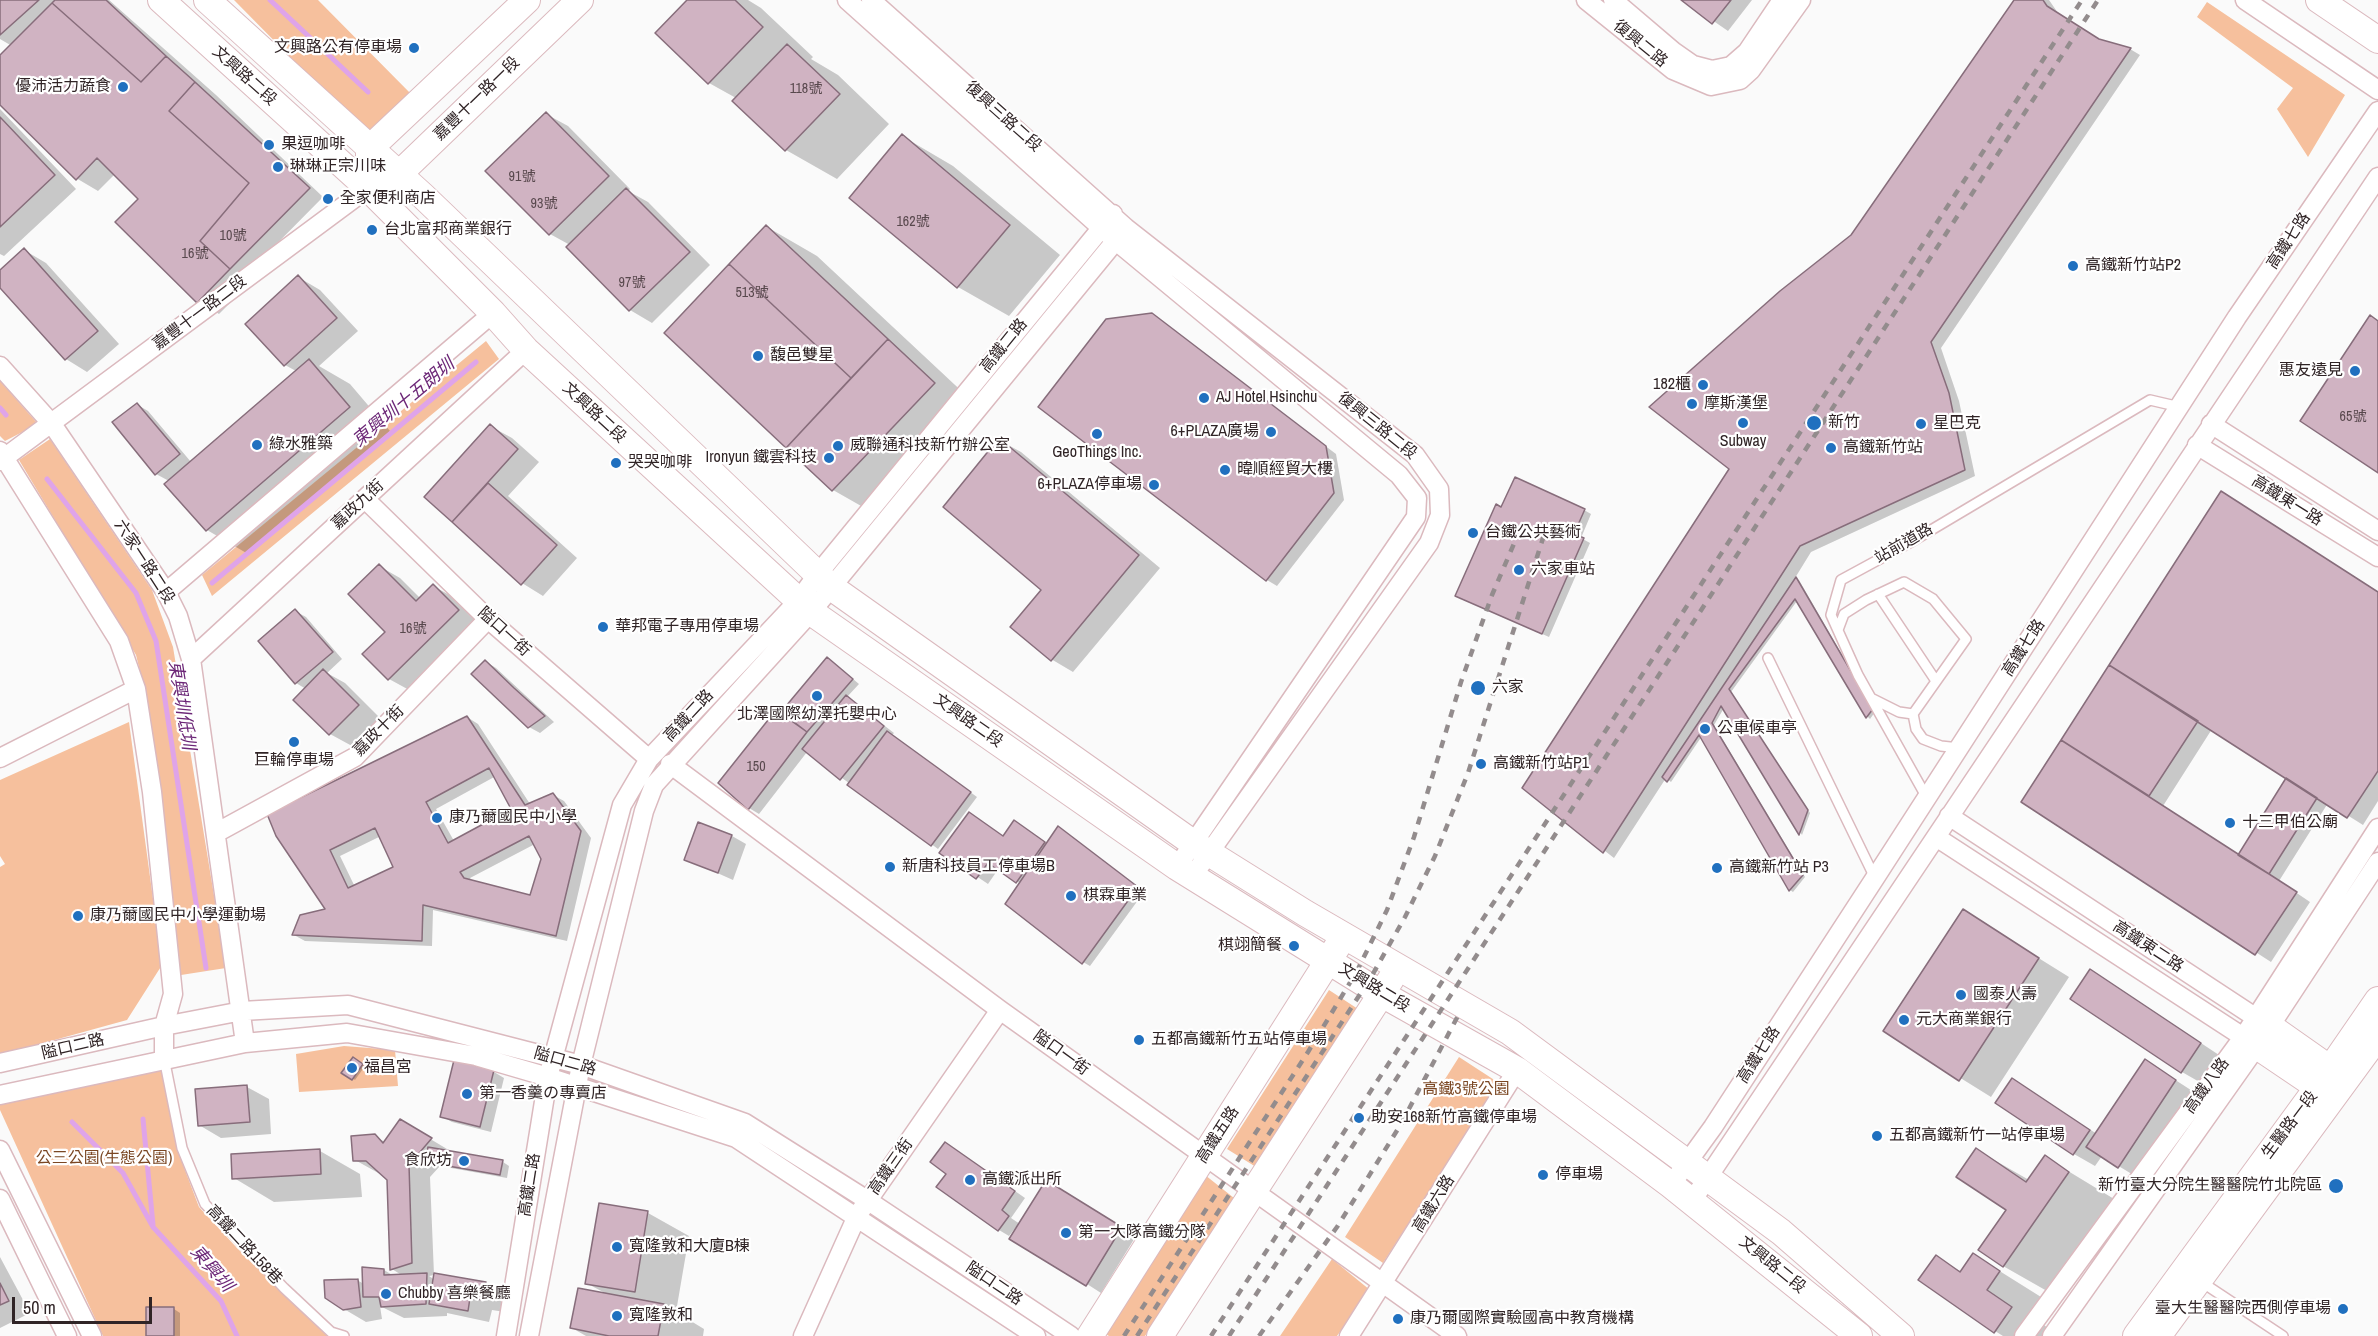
<!DOCTYPE html>
<html>
<head>
<meta charset="utf-8">
<style>
  body { margin:0 }
  #map { position:relative; width:2378px; height:1336px; overflow:hidden; background:#fafafa; font-family:"Archivo Narrow",sans-serif }
  canvas { display:block }
  .scale { position:absolute; left:12px; top:1297px; width:140px; height:27px; box-sizing:border-box; border:3px solid #302426; border-top:0; padding-left:8px; font-size:18px; line-height:21px; white-space:nowrap; color:#302426; -webkit-text-stroke:4px #fff; paint-order:stroke }
</style>
</head>
<body>
<div id="map">
<canvas width="2378" height="1336"></canvas>
<div class="scale">50 m</div>
</div>
<script>
const ctx = document.querySelector('canvas').getContext('2d');
ctx.lineJoin = 'round';
function fill(path, color) {
  ctx.fillStyle = color;
  ctx.fill(path, 'evenodd');
}
function poly(rows) {
  const path = new Path2D();
  for (const r of rows) {
    path.moveTo(r[0], r[1]);
    for (let i = 2; i < r.length; i += 2) path.lineTo(r[i], r[i + 1]);
  }
  return path;
}
function trace(path, color, width, dash) {
  ctx.strokeStyle = color;
  ctx.lineWidth = width;
  ctx.lineCap = dash ? 'butt' : 'round';
  ctx.setLineDash(dash || []);
  ctx.stroke(path);
}
function label(font, color, halo, rows, align = 'center') {
  ctx.font = font + ' "Archivo Narrow","Noto Sans TC","Noto Sans JP",sans-serif';
  ctx.lineWidth = 4.5;
  ctx.setLineDash([]);
  ctx.textBaseline = 'middle';
  ctx.strokeStyle = halo;
  ctx.fillStyle = color;
  for (const [text, x, y, turn = 0] of rows) {
    ctx.save();
    ctx.translate(x, y);
    ctx.rotate((+turn || 0) * Math.PI / 180);
    ctx.textAlign = isNaN(turn) ? turn : align;
    if (halo) ctx.strokeText(text, 0, 0);
    ctx.fillText(text, 0, 0);
    ctx.restore();
  }
}
fill(poly([
  [234,0,318,0,413,96,370,138],
  [2207,2,2345,95,2308,157,2277,109,2293,88,2197,17],
  [486,341,499,359,212,596,202,575],
  [0,381,38,424,5,441,0,436],
  [50,439,152,590,173,647,226,968,181,975,148,704,136,655,19,460],
  [129,722,162,965,127,1020,0,1055,0,867,5,864,0,856,0,780],
  [1329,990,1358,1009,1256,1167,1227,1149],
  [344,1046,395,1050,398,1086,299,1092,296,1054],
  [1459,1057,1499,1083,1383,1263,1345,1237],
  [161,1066,177,1149,199,1207,237,1248,327,1336,103,1336,0,1110,0,1101],
  [1205,1175,1234,1198,1145,1336,1109,1336,1104,1333],
  [1332,1259,1370,1290,1337,1336,1280,1336]
]), '#f6c09d');
fill(poly([
  [0,0,109,0,216,95,323,197,245,276,251,282,219,314,198,301,140,199,115,174,98,191,76,178,0,103,0,58,12,46,0,39],
  [689,0,748,0,761,8,813,57,811,59,838,75,889,124,837,179,786,150,736,98,709,83],
  [1683,0,1752,0,1728,31],
  [2015,0,2049,0,2058,13,2100,41,2130,49,2140,55,1941,348,1959,401,1975,476,1811,552,1795,578,1799,580,1875,712,1870,719,1868,717,1797,601,1731,692,1810,813,1802,835,1724,708,1714,725,1805,877,1793,892,1790,890,1702,736,1671,782,1666,778,1614,858,1524,788,1731,469,1852,236],
  [0,109,76,189,4,256,0,254],
  [546,114,568,126,630,189,628,191,648,202,710,265,652,323,630,310,568,247,570,245,550,234,487,171],
  [902,136,953,166,1060,255,1009,316,958,287,851,198],
  [767,227,817,256,985,413,884,519,833,490,666,333],
  [24,250,46,263,119,344,87,372,66,359,0,286,0,272],
  [298,277,320,290,358,331,319,366,350,384,390,431,248,554,207,530,169,481,156,474,138,405,148,411,191,462,296,371,285,365],
  [1152,315,1336,454,1344,500,1277,586,1267,580],
  [490,426,512,438,539,462,508,496,577,558,543,596,522,583,426,496],
  [999,440,1021,452,1160,568,1073,672,1051,659,1043,590],
  [2222,493,2378,593,2378,801,2363,825,2328,803,2279,881,2310,902,2271,962,2023,802],
  [2212,729,2300,785,2239,855,2163,806],
  [1584,510,1591,514,1581,538,1590,543,1549,637,1464,599],
  [379,566,400,578,421,599,433,586,455,598,480,624,411,691,389,679,364,654,387,632],
  [295,611,306,617,342,659,327,673,345,683,380,718,352,746,330,734,306,689,296,683,260,641],
  [485,661,496,668,554,722,540,733,529,727],
  [834,663,859,684,847,697,894,733,892,735,977,797,938,849,807,752,759,814,749,808,776,711,788,718],
  [467,717,478,724,530,804,553,795,564,801,591,838,567,941,433,910,432,946,305,941,294,935,328,910,278,835],
  [496,776,513,809,454,841,436,809],
  [381,836,396,867,355,887,340,856],
  [535,844,543,859,531,896,472,881,470,878],
  [1014,822,1048,844,1065,832,1144,892,1090,966,1083,962,1021,884,999,868,988,884,942,853,1004,837],
  [732,836,746,844,733,880,686,859],
  [1963,911,2069,977,1991,1097,1885,1031],
  [2112,984,2222,1057,2203,1084,2182,1072],
  [353,1059,365,1066,355,1080,344,1072],
  [2146,1061,2197,1094,2140,1179,2102,1156,2095,1166,2074,1154,2012,1080,2097,1134],
  [494,1072,504,1078,491,1132,452,1122,441,1116],
  [247,1087,269,1099,271,1134,221,1138,199,1125],
  [422,1134,452,1152,503,1162,509,1166,507,1178,440,1166,430,1177,434,1275,429,1276,435,1280,436,1275,486,1284,508,1296,505,1312,492,1310,489,1322,447,1313,447,1316,404,1318,380,1306,382,1319,366,1322,344,1309,357,1280,364,1284,384,1270,394,1276,403,1276,392,1269,389,1179,355,1160,374,1136,385,1142],
  [956,1150,1025,1198,1011,1218,1020,1224,1061,1190,1136,1236,1101,1293,1087,1284,1016,1227,1009,1236,999,1230,948,1173],
  [1977,1150,2029,1180,2045,1157,2119,1202,2054,1295,2003,1266,2008,1210],
  [320,1151,360,1174,362,1197,274,1202,234,1178],
  [600,1204,648,1213,689,1236,676,1312,704,1329,703,1336,586,1336,572,1328,607,1294,586,1283],
  [1974,1255,2049,1302,2037,1320,2059,1336,2003,1336,1995,1331,1936,1257,1962,1272],
  [0,1257,30,1313,0,1328],
  [174,1309,180,1313,180,1336,147,1336]
]), '#0003');
trace(poly([
  [270,0,368,92],
  [0,408,6,415],
  [47,479,136,593,156,641,206,968],
  [212,583,476,362],
  [143,1119,153,1225],
  [72,1122,123,1173,153,1227,221,1301,237,1336]
]), '#dfa4e9', 5);
const building = poly([
  [0,0,39,0,0,35,0,0],
  [55,0,106,0,166,56,141,82,52,3,55,0],
  [687,0,735,0,763,27,708,84,655,33,687,0],
  [1681,0,1731,0,1712,24,1681,0],
  [2014,0,2043,0,2047,6,2099,39,2131,48,1931,342,1949,393,1965,470,1800,546,1603,853,1522,788,1729,469,1649,407,1780,291,1851,235,2014,0],
  [52,3,141,82,166,56,195,82,169,111,249,183,200,241,230,269,197,303,115,222,138,199,97,158,76,180,0,105,0,55,52,3],
  [787,44,840,94,785,151,732,101,787,44],
  [195,82,310,188,230,269,200,241,249,183,169,111,195,82],
  [546,112,609,176,549,235,485,171,546,112],
  [0,117,55,175,0,227,0,117],
  [902,134,1010,225,957,288,849,198,902,134],
  [626,188,690,252,629,311,566,247,626,188],
  [766,225,888,339,851,378,729,264,766,225],
  [24,248,98,331,65,360,0,288,0,270,24,248],
  [729,264,851,378,786,448,664,333,729,264],
  [298,275,337,318,284,366,245,324,298,275],
  [1152,313,1326,446,1334,493,1266,581,1038,407,1106,319,1152,313],
  [2370,315,2378,321,2378,473,2300,421,2370,315],
  [888,339,935,383,832,491,786,448,888,339],
  [309,359,350,407,206,531,164,484,309,359],
  [137,403,180,454,155,475,112,422,137,403],
  [490,424,518,449,452,522,424,497,490,424],
  [999,438,1139,555,1051,661,1010,627,1041,590,943,507,999,438],
  [1515,477,1585,509,1574,534,1584,538,1542,634,1455,596,1496,504,1501,507,1515,477],
  [488,483,557,545,521,585,452,522,488,483],
  [2221,491,2378,592,2378,771,2347,818,2109,665,2221,491],
  [379,564,416,601,433,584,459,610,388,680,362,654,385,632,348,594,379,564],
  [1796,577,1873,709,1866,718,1795,599,1729,689,1808,810,1799,835,1721,706,1712,723,1803,875,1789,891,1699,735,1667,782,1662,777,1796,577],
  [295,609,333,652,295,684,258,641,295,609],
  [827,657,853,679,807,732,781,712,827,657],
  [485,660,514,688,545,716,528,728,471,674,485,660],
  [2109,665,2198,721,2149,796,2061,740,2109,665],
  [323,669,359,705,329,735,293,700,323,669],
  [846,695,884,726,840,780,802,749,846,695],
  [776,710,807,732,748,810,718,783,776,710],
  [467,716,525,805,553,793,581,831,556,936,423,905,422,941,292,935,300,915,325,909,276,836,267,814,467,716],
  [489,768,511,809,448,843,426,802,489,768],
  [375,828,393,867,348,888,330,850,375,828],
  [529,836,541,859,530,895,464,878,460,872,529,836],
  [887,731,971,792,931,846,847,785,887,731],
  [2061,740,2297,892,2255,955,2021,802,2061,740],
  [2286,778,2317,798,2269,874,2238,855,2286,778],
  [969,812,1003,836,1014,820,1045,842,1016,883,988,863,976,879,939,853,969,812],
  [698,822,732,835,718,873,684,860,698,822],
  [1058,826,1138,887,1082,964,1005,904,1058,826],
  [1963,909,2039,958,1959,1081,1883,1031,1963,909],
  [2090,969,2201,1043,2181,1073,2070,999,2090,969],
  [353,1057,363,1064,352,1080,341,1073,353,1057],
  [2145,1059,2176,1080,2118,1168,2086,1147,2145,1059],
  [454,1060,494,1070,480,1127,440,1117,454,1060],
  [2012,1078,2090,1130,2073,1155,1995,1103,2012,1078],
  [247,1085,250,1122,198,1126,195,1089,247,1085],
  [400,1119,432,1138,409,1165,412,1263,390,1270,387,1180,366,1161,353,1161,351,1136,375,1134,383,1143,400,1119],
  [945,1142,1015,1191,1002,1210,1009,1216,998,1231,936,1187,946,1174,930,1162,945,1142],
  [428,1147,503,1160,500,1175,425,1162,428,1147],
  [1976,1148,2026,1182,2045,1155,2069,1172,2003,1267,1978,1250,2006,1210,1956,1177,1976,1148],
  [320,1149,321,1174,232,1179,231,1154,320,1149],
  [1046,1180,1122,1227,1086,1286,1009,1239,1046,1180],
  [599,1203,648,1211,635,1292,585,1284,599,1203],
  [1973,1253,2000,1271,1987,1290,2012,1307,1994,1333,1918,1280,1936,1255,1960,1272,1973,1253],
  [362,1267,384,1269,384,1275,427,1273,426,1304,381,1307,379,1297,363,1297,362,1267],
  [434,1273,486,1282,483,1300,470,1298,468,1311,429,1304,434,1273],
  [358,1279,361,1307,343,1310,325,1298,324,1280,358,1279],
  [0,1283,9,1301,0,1305,0,1283],
  [578,1288,664,1304,658,1336,609,1336,570,1328,578,1288],
  [146,1307,174,1307,174,1336,146,1336,146,1307]
]);
fill(building, '#d0b3c2');
trace(building, '#876d7b', 1.5);
const lane = poly([
  [1878,594,1936,681],
  [1838,630,1844,614,1866,600,1904,582,1933,599,1966,639,1913,714,1916,729,1923,739,1941,746,1959,748],
  [1768,658,1875,878],
  [1871,698,1899,712,1913,714],
  [1927,798,1858,675,1831,615,1841,580,1911,542,2150,400,2180,407],
  [164,1058,182,1148,205,1204,284,1288,331,1332,344,1336],
  [2200,1281,2283,1336]
]);
const street = poly([
  [847,0,1116,241,1399,475,1417,498,1416,517,1177,867],
  [871,0,1126,228,1415,455,1439,489,1440,515,1429,543,1192,877],
  [1586,0,1673,70,1711,86,1740,80,1751,70,1801,0],
  [1613,0,1673,51,1693,65,1712,70,1731,66,1747,52,1782,0],
  [2245,0,2378,90],
  [0,366,52,424,166,592,178,616,191,659,245,1043],
  [2211,424,2378,531],
  [2197,445,2378,557],
  [0,451,119,641,136,689,152,792,173,994,164,1026,164,1058],
  [0,461,368,188],
  [365,499,488,619,649,759],
  [166,592,493,313],
  [191,659,526,350],
  [0,758,136,689],
  [670,764,1000,1010,1457,1336],
  [1949,816,2264,1023],
  [216,833,355,757,488,619],
  [1936,837,2254,1044],
  [0,1063,164,1026,242,1011,348,1005,581,1065,745,1123,867,1200,1071,1336],
  [0,1095,245,1043,347,1033,476,1056,548,1077,736,1138,1036,1336],
  [0,1150,92,1336],
  [1671,1185,1713,1127,1875,878,2237,317,2378,111],
  [0,1199,67,1336],
  [1692,1201,2378,177],
  [506,1336,548,1077,622,805,649,759,798,601,817,575,1113,214],
  [529,1336,581,1065,644,811,654,785,811,612,1126,228],
  [803,1336,857,1216,1000,1010],
  [1349,1336,1517,1070],
  [2024,1336,2244,1036,2378,828],
  [2052,1336,2257,1046,2378,862]
]);
const secondary = poly([
  [161,0,368,188,493,313,526,350,811,612,1177,867,1380,993,1517,1070,1671,1185,1859,1336],
  [207,0,423,196,831,587,1193,843,1305,913,1510,1032,1781,1232,1901,1336],
  [2319,0,2378,40],
  [369,166,369,149,527,0],
  [384,180,399,174,580,0],
  [2269,1026,2343,1078],
  [2257,1046,2331,1096],
  [1090,1336,1337,947],
  [1160,1336,1391,979],
  [2136,1336,2318,1087,2378,1000],
  [2158,1336,2378,1036]
]);
trace(lane, '#dbb9be', 12);
trace(street, '#dbb9be', 21);
trace(secondary, '#dbb9be', 28);
trace(lane, '#fff', 9);
trace(street, '#fff', 18);
trace(secondary, '#fff', 26);
trace(poly([
  [1124,1336,1308,1052,1357,971,1387,910,1414,837,1461,682,1492,595,1522,525],
  [1137,1336,1370,979,1405,917,1435,856,1468,773,1544,535],
  [1211,1336,2082,0],
  [1229,1336,2098,0],
  [1259,1336,1337,1227,1367,1179,1401,1124,1460,1012]
]), '#938c8d', 4.5, [8, 8]);
for (const [x, y, r, color] of [
  [414,48,6,"#2070bf"],
  [123,87,6,"#2070bf"],
  [269,145,6,"#2070bf"],
  [278,167,6,"#2070bf"],
  [328,199,6,"#2070bf"],
  [372,230,6,"#2070bf"],
  [2073,266,6,"#2070bf"],
  [758,356,6,"#2070bf"],
  [2355,371,6,"#2070bf"],
  [1703,385,6,"#2070bf"],
  [1204,398,6,"#2070bf"],
  [1692,404,6,"#2070bf"],
  [1743,423,6,"#2070bf"],
  [1814,423,8,"#2070bf"],
  [1921,424,6,"#2070bf"],
  [1271,432,6,"#2070bf"],
  [1097,434,6,"#2070bf"],
  [257,445,6,"#2070bf"],
  [838,446,6,"#2070bf"],
  [1831,448,6,"#2070bf"],
  [829,458,6,"#2070bf"],
  [616,463,6,"#2070bf"],
  [1225,470,6,"#2070bf"],
  [1154,485,6,"#2070bf"],
  [1473,533,6,"#2070bf"],
  [1519,570,6,"#2070bf"],
  [603,627,6,"#2070bf"],
  [1478,688,8,"#2070bf"],
  [817,696,6,"#2070bf"],
  [1705,729,6,"#2070bf"],
  [294,742,6,"#2070bf"],
  [1481,764,6,"#2070bf"],
  [437,818,6,"#2070bf"],
  [2230,823,6,"#2070bf"],
  [890,867,6,"#2070bf"],
  [1717,868,6,"#2070bf"],
  [1071,896,6,"#2070bf"],
  [78,916,6,"#2070bf"],
  [1294,946,6,"#2070bf"],
  [1961,995,6,"#2070bf"],
  [1904,1020,6,"#2070bf"],
  [1139,1040,6,"#2070bf"],
  [352,1068,6,"#2070bf"],
  [467,1094,6,"#2070bf"],
  [1359,1118,6,"#2070bf"],
  [1877,1136,6,"#2070bf"],
  [464,1161,6,"#2070bf"],
  [1543,1175,6,"#2070bf"],
  [970,1180,6,"#2070bf"],
  [2336,1186,8,"#2070bf"],
  [1066,1233,6,"#2070bf"],
  [617,1247,6,"#2070bf"],
  [386,1294,6,"#2070bf"],
  [2343,1309,6,"#2070bf"],
  [617,1316,6,"#2070bf"],
  [1398,1319,6,"#2070bf"]
]) {
  const dot = new Path2D();
  dot.arc(x, y, r, 0, 2 * Math.PI);
  ctx.fillStyle = color;
  ctx.fill(dot);
  trace(dot, '#fff', 2);
}
label('14px', '#58484d', null, [
  ["118號",806,89],
  ["91號",522,177],
  ["93號",544,204],
  ["162號",913,222],
  ["10號",233,236],
  ["16號",195,254],
  ["97號",632,283],
  ["513號",752,293],
  ["65號",2353,417],
  ["16號",413,629],
  ["150",756,767]
]);
label('16px', '#302426', '#fff', [
  ["復興二路",1640,44,39],
  ["文興路二段",244,76,42],
  ["嘉豐十一路一段",477,99,-44],
  ["復興三路二段",1003,117,42],
  ["高鐵七路",2289,241,-56],
  ["嘉豐十一路二段",200,313,-37],
  ["高鐵二路",1004,346,-51],
  ["文興路二段",594,413,43],
  ["復興三路二段",1377,426,39],
  ["高鐵東一路",2287,501,32],
  ["嘉政九街",358,505,-43],
  ["站前道路",1904,544,-30],
  ["六家一路二段",144,562,57],
  ["隘口一街",504,632,42],
  ["高鐵七路",2024,648,-57],
  ["高鐵二路",689,716,-47],
  ["文興路二段",968,721,35],
  ["嘉政十街",379,731,-45],
  ["高鐵東二路",2148,947,33],
  ["文興路二段",1374,988,31],
  ["隘口二路",73,1047,-13],
  ["隘口一街",1061,1053,36],
  ["高鐵七路",1759,1055,-57],
  ["隘口二路",565,1062,16],
  ["高鐵八路",2207,1086,-54],
  ["生醫路一段",2290,1125,-53],
  ["高鐵五路",1218,1135,-57],
  ["高鐵三街",891,1167,-55],
  ["高鐵二路",530,1185,-81],
  ["高鐵六路",1434,1204,-58],
  ["高鐵二路158巷",244,1245,47],
  ["文興路二段",1772,1265,39],
  ["隘口二路",994,1284,34]
]);
label('16px', '#302426', '#fff', [
  ["文興路公有停車場",402,48,"right"],
  ["優沛活力蔬食",111,87,"right"],
  ["果逗咖啡",281,145],
  ["琳琳正宗川味",290,167],
  ["全家便利商店",340,199],
  ["台北富邦商業銀行",384,230],
  ["高鐵新竹站P2",2085,266],
  ["馥邑雙星",770,356],
  ["惠友遠見",2343,371,"right"],
  ["182櫃",1691,385,"right"],
  ["AJ Hotel Hsinchu",1216,398],
  ["摩斯漢堡",1704,404],
  ["新竹",1828,423],
  ["星巴克",1933,424],
  ["6+PLAZA廣場",1259,432,"right"],
  ["Subway",1743,442,"center"],
  ["綠水雅築",269,445],
  ["威聯通科技新竹辦公室",850,446],
  ["高鐵新竹站",1843,448],
  ["GeoThings Inc.",1097,453,"center"],
  ["Ironyun 鐵雲科技",817,458,"right"],
  ["哭哭咖啡",628,463],
  ["暐順經貿大樓",1237,470],
  ["6+PLAZA停車場",1142,485,"right"],
  ["台鐵公共藝術",1485,533],
  ["六家車站",1531,570],
  ["華邦電子專用停車場",615,627],
  ["六家",1492,688],
  ["北澤國際幼澤托嬰中心",817,715,"center"],
  ["公車候車亭",1717,729],
  ["巨輪停車場",294,761,"center"],
  ["高鐵新竹站P1",1493,764],
  ["康乃薾國民中小學",449,818],
  ["十三甲伯公廟",2242,823],
  ["新唐科技員工停車場B",902,867],
  ["高鐵新竹站 P3",1729,868],
  ["棋霖車業",1083,896],
  ["康乃薾國民中小學運動場",90,916],
  ["棋翊簡餐",1282,946,"right"],
  ["國泰人壽",1973,995],
  ["元大商業銀行",1916,1020],
  ["五都高鐵新竹五站停車場",1151,1040],
  ["福昌宮",364,1068],
  ["第一香羹の專賣店",479,1094],
  ["助安168新竹高鐵停車場",1371,1118],
  ["五都高鐵新竹一站停車場",1889,1136],
  ["食欣坊",452,1161,"right"],
  ["停車場",1555,1175],
  ["高鐵派出所",982,1180],
  ["新竹臺大分院生醫醫院竹北院區",2322,1186,"right"],
  ["第一大隊高鐵分隊",1078,1233],
  ["寬隆敦和大廈B棟",629,1247],
  ["Chubby 喜樂餐廳",398,1294],
  ["臺大生醫醫院西側停車場",2331,1309,"right"],
  ["寬隆敦和",629,1316],
  ["康乃爾國際實驗國高中教育機構",1410,1319]
], 'left');
label('16px', '#7b4723', '#fff', [
  ["高鐵3號公園",1466,1090],
  ["公三公園(生態公園)",104,1159]
]);
label('italic 18px', '#6c2777', '#fff', [
  ["東興圳十五朗圳",404,403,-40],
  ["東興圳低圳",181,705,81],
  ["東興圳",211,1269,49]
]);
</script>
</body>
</html>
